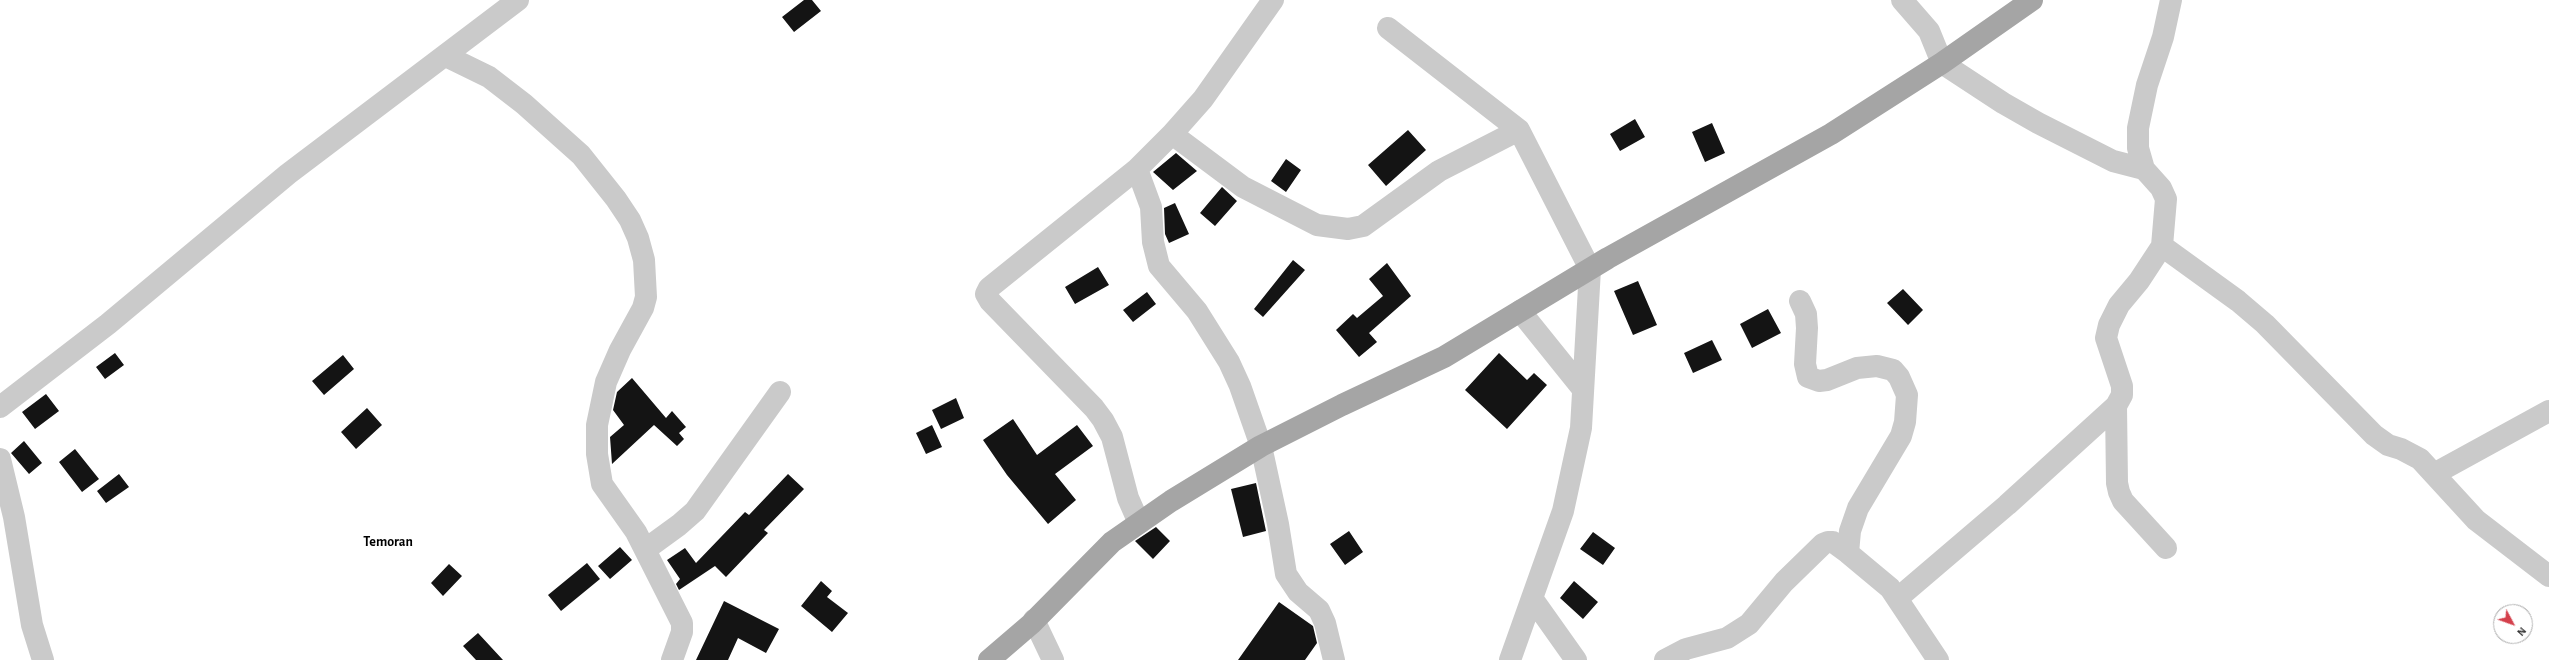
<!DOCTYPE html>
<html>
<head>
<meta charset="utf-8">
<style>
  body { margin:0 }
  #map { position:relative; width:2549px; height:660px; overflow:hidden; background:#fff; font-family:"Alegreya Sans",sans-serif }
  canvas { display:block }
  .north { position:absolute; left:2493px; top:604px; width:40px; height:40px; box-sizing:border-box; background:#fff; border:1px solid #ababab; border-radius:50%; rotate:131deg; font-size:11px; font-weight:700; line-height:16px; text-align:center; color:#2d2d2d }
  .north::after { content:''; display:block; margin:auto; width:14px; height:18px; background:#d4404c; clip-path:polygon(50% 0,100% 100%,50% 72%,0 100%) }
</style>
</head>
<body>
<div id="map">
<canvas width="2549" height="660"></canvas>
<div class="north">N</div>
</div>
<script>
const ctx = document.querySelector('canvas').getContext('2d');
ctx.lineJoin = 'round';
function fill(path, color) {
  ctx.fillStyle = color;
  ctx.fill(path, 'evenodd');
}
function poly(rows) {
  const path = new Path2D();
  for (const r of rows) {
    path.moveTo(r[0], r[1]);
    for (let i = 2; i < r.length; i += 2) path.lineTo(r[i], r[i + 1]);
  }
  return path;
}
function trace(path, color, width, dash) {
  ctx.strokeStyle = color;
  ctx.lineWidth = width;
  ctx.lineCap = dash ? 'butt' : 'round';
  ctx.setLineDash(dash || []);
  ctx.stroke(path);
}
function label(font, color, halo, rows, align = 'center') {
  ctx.font = font + ' "Alegreya Sans",sans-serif';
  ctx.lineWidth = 4;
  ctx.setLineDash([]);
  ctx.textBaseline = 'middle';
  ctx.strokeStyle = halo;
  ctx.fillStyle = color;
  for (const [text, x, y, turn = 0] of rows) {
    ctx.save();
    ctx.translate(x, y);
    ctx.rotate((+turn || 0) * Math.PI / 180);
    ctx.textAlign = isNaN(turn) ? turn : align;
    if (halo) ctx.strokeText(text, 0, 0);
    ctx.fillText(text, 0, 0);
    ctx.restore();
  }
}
fill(poly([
  [804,0,812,0,821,11,794,32,782,17],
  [1635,119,1645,137,1620,151,1610,134],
  [1712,123,1725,153,1705,162,1692,132],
  [1408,130,1426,150,1386,186,1368,165],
  [1176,153,1197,171,1173,190,1153,172],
  [1286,159,1301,170,1286,192,1271,181],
  [1222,187,1237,201,1215,226,1200,213],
  [1175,203,1189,234,1169,243,1165,234,1164,208],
  [1293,260,1305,270,1263,317,1254,309],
  [1387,263,1411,296,1369,333,1377,342,1359,357,1336,330,1353,314,1357,318,1383,296,1369,279],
  [1098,267,1109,285,1075,304,1065,287],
  [1638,281,1657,325,1633,335,1614,291],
  [1903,289,1923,310,1908,325,1887,303],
  [1147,292,1156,304,1133,322,1123,310],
  [1768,309,1781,333,1752,348,1740,324],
  [1712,340,1722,360,1693,373,1684,353],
  [115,353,124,365,105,379,96,367],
  [1499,353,1527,380,1534,373,1547,385,1507,429,1465,390],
  [343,355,354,369,324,395,312,381],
  [632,378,666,418,672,411,686,427,679,433,684,439,677,446,654,425,612,464,610,437,624,425,613,410,617,392],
  [46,394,59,411,35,429,22,412],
  [956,398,964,418,941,429,932,410],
  [367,408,382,425,356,449,341,432],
  [1013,419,1037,455,1077,425,1093,446,1055,474,1076,500,1048,524,1007,475,983,440],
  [932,425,942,447,926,454,916,433],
  [24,441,42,463,29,474,11,453],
  [75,449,99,479,82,492,59,462],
  [119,474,129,487,106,503,97,491],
  [788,474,804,489,764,530,768,533,726,577,715,566,679,590,676,584,680,579,667,560,685,548,696,563,745,512,749,515],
  [1256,483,1266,531,1243,537,1231,489],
  [1156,527,1170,541,1153,559,1135,541],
  [1349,531,1363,552,1345,565,1330,544],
  [1593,532,1615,548,1603,565,1580,549],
  [620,547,632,560,610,579,598,566],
  [587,563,600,579,561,611,548,595],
  [449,564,462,576,443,596,431,583],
  [821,581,832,591,827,597,848,613,832,632,801,606],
  [1574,581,1598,602,1583,619,1560,598],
  [724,601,779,629,766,653,738,638,728,660,696,660],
  [1279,602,1313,626,1317,643,1305,660,1238,660],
  [478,633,503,660,476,660,463,646]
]), '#141414');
trace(poly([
  [1902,0,1929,31,1942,63,2003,103,2038,123,2113,161,2144,169],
  [1388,28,1519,130,1590,269,1581,428,1563,511,1510,660],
  [446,56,489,77,524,104,581,155,616,199,630,220,638,238,644,260,646,297,643,308,620,350,606,382,597,425,597,454,602,484,636,532,682,623,682,632,672,660],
  [1172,134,1243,187,1317,225,1348,229,1363,226,1439,171,1519,130],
  [1137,169,1151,207,1153,242,1159,266,1197,311,1229,362,1240,386,1261,446,1278,524,1286,574,1298,592,1319,610,1325,623,1334,660],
  [2162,246,2238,301,2265,324,2374,435,2388,445,2401,449,2420,459,2476,520,2549,576],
  [1800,301,1806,314,1807,328,1805,364,1808,377,1819,381,1827,380,1857,368,1877,366,1893,370,1899,377,1907,395,1905,422,1901,436,1858,508,1850,531,1848,553],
  [1520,311,1582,388],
  [2116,406,2117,483,2119,492,2123,501,2166,548],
  [0,407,108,324,288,174,518,0],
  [0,459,14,517,32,625,43,660],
  [2434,474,2549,411],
  [1139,523,1128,498,1112,437,1103,420,1094,408,990,301,986,294,989,288,1137,169,1172,134,1203,99,1273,0],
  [646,549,679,525,695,511,780,392],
  [1532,598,1576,660],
  [1898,598,2007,505,2116,406,2122,395,2122,386,2106,338,2109,325,2119,305,2139,281,2162,246,2166,199,2161,188,2144,169,2138,148,2138,128,2147,85,2163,37,2171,0],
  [1034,620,1053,660],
  [1665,660,1686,649,1727,638,1749,624,1784,582,1823,544,1828,542,1833,542,1848,553,1890,588,1938,660]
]), '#cacaca', 22);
trace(poly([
  [989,660,1031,624,1112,542,1171,501,1261,446,1342,405,1444,357,1608,258,1831,134,1942,63,2032,0]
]), '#a5a5a5', 22);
label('bold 14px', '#000', '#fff', [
  ["Temoran",388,542]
]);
</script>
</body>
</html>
